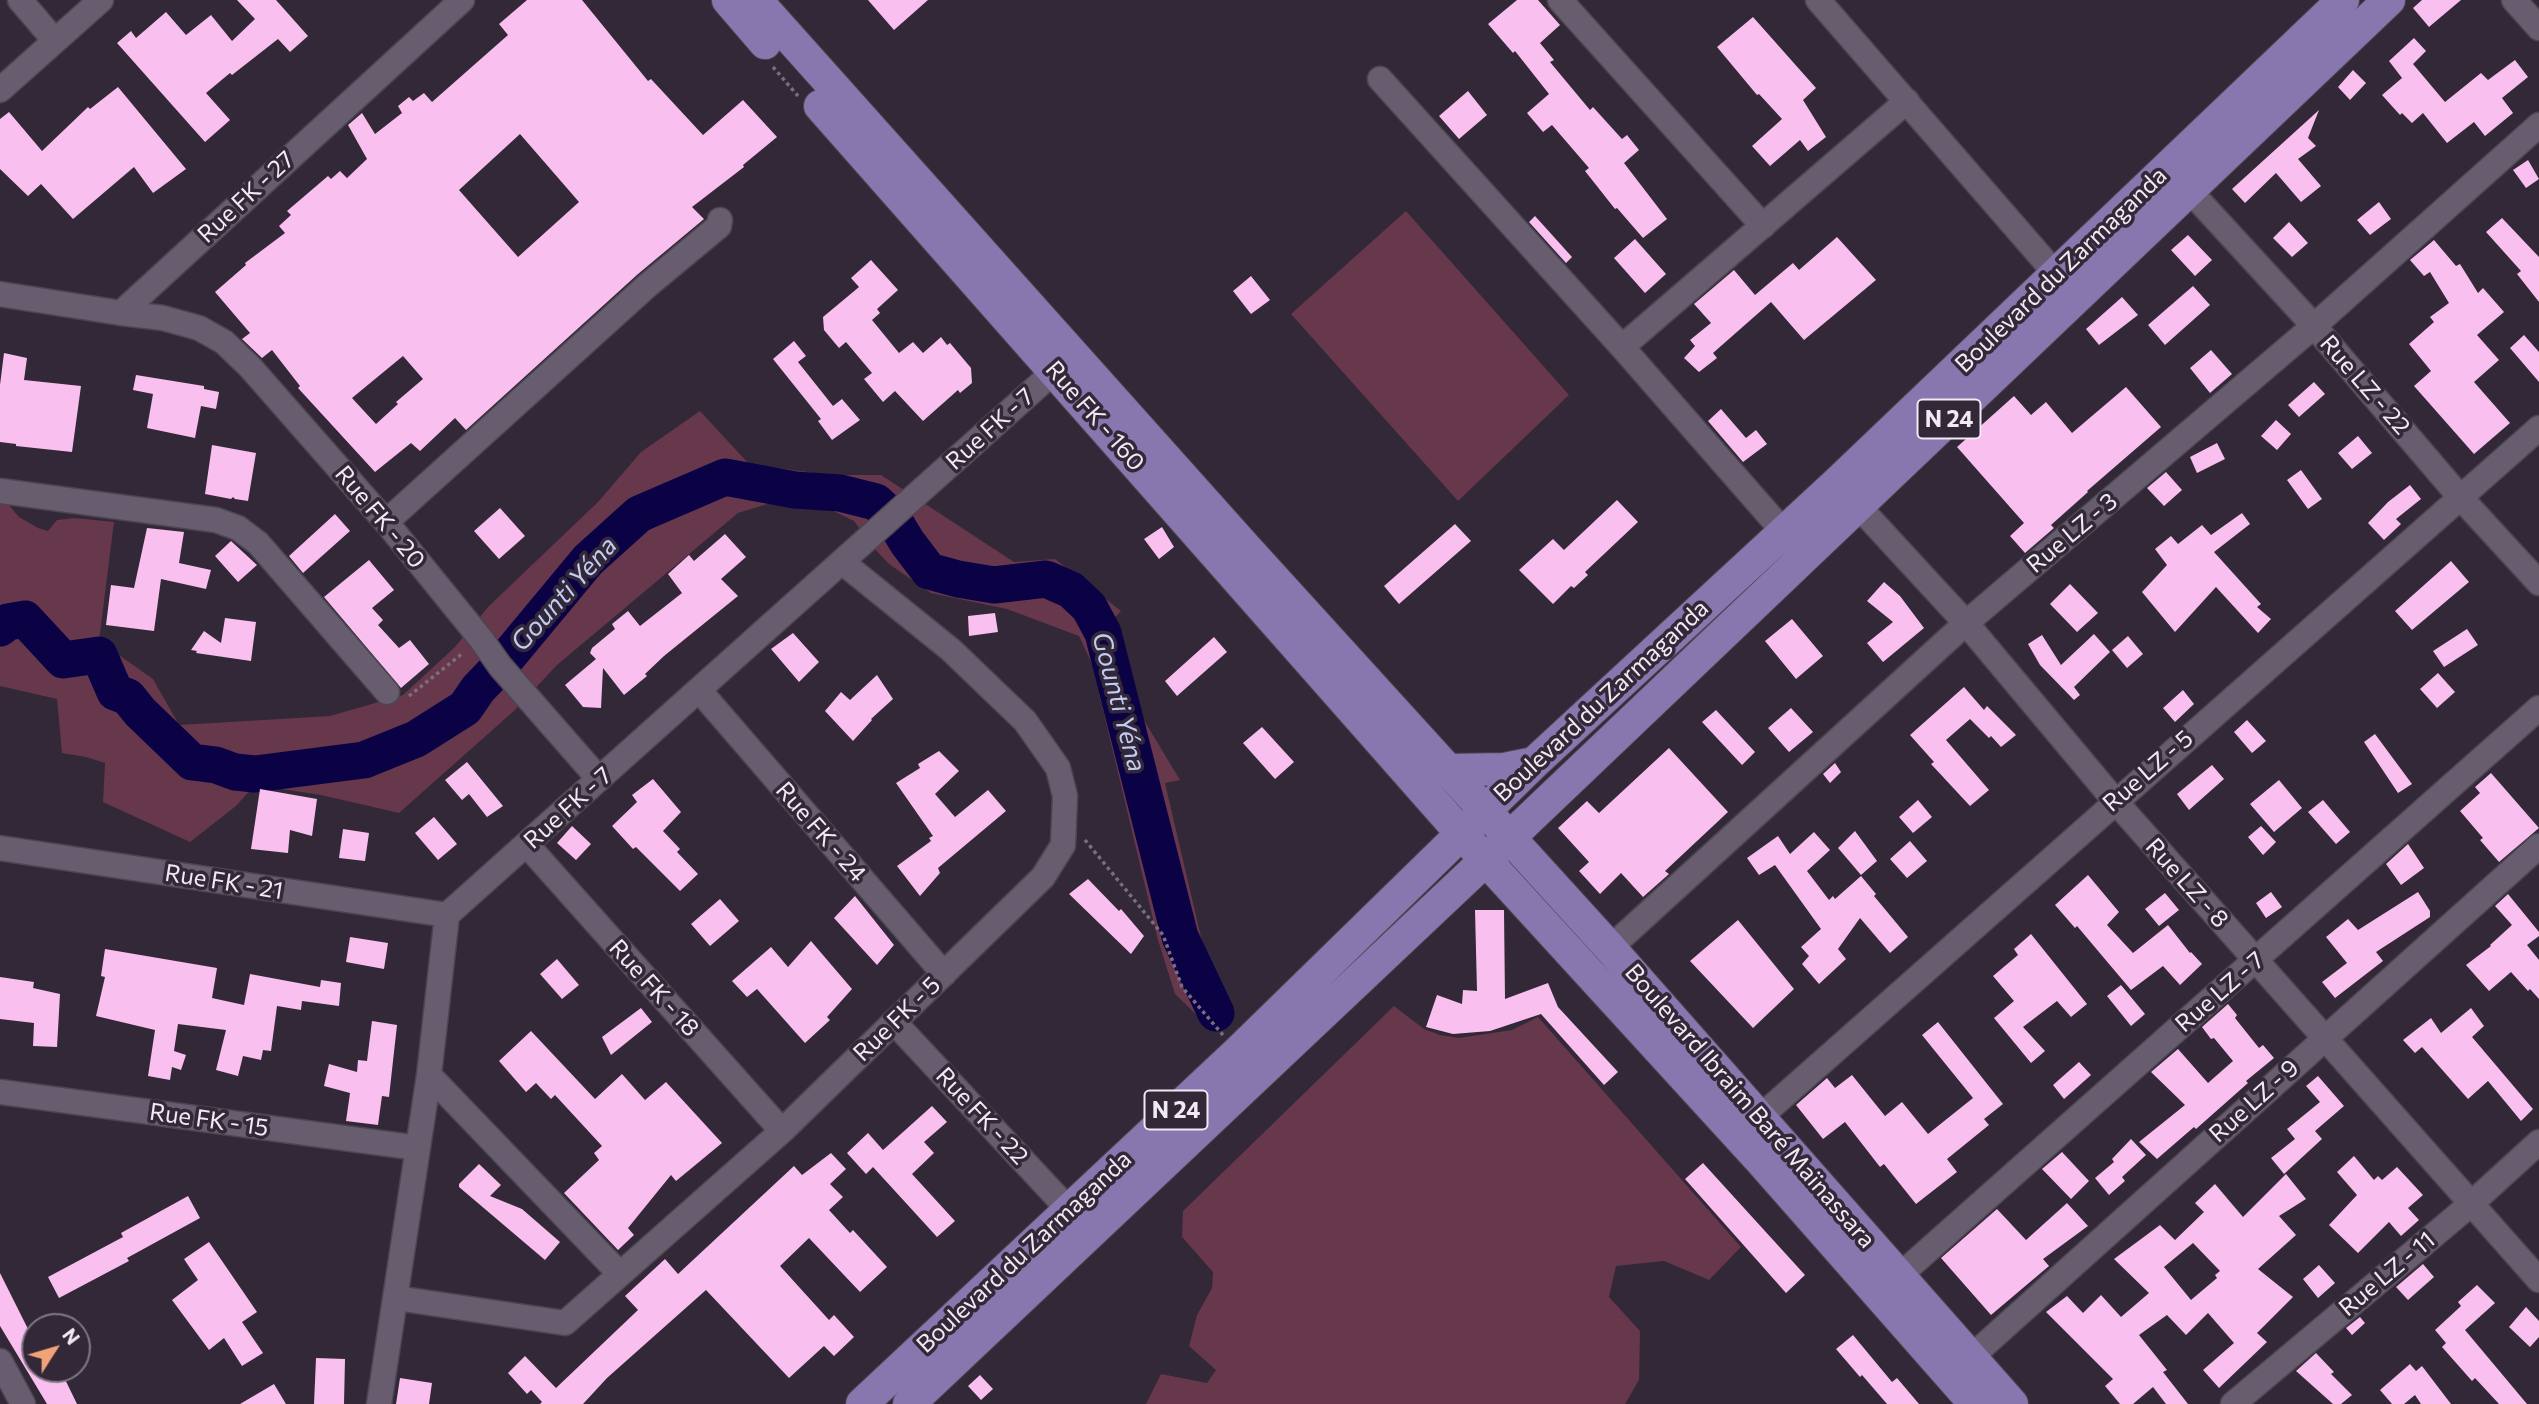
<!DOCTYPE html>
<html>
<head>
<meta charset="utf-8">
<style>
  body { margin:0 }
  #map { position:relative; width:2539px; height:1404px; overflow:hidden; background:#322837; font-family:Commissioner,sans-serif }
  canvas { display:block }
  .north { position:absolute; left:21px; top:1313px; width:70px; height:70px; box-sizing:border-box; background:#322837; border:2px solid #7e7683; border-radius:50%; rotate:53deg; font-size:19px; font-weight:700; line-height:28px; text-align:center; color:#f0eaf4 }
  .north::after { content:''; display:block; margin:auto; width:24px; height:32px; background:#efa376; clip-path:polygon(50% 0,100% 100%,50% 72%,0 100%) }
</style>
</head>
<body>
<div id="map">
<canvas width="2539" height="1404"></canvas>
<div class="north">N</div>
</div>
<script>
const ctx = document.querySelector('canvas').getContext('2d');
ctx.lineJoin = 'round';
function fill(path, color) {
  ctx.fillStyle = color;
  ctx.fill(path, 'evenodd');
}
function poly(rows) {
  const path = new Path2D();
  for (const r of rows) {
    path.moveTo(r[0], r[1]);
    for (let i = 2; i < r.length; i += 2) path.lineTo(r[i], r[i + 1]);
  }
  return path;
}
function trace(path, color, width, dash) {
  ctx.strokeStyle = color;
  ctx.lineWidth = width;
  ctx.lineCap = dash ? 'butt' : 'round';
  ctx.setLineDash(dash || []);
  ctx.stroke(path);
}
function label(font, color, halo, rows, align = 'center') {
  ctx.font = font + ' Commissioner,sans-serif';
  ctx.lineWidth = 7;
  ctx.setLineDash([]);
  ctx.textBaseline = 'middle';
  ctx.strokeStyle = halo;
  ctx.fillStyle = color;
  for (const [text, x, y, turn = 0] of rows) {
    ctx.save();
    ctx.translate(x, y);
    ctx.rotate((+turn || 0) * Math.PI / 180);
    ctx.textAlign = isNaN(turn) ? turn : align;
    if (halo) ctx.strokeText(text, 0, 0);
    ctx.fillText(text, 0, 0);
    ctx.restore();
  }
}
fill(poly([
  [1406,211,1569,395,1458,501,1291,314],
  [700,411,749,464,830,475,881,475,1014,562,1055,559,1121,611,1095,639,1180,780,1165,783,1211,980,1216,1013,1206,1024,1175,994,1158,940,1092,664,1079,636,1007,609,931,593,889,564,873,547,854,521,827,508,787,498,738,513,557,665,515,710,399,813,321,795,255,785,236,806,190,842,103,802,105,763,86,757,62,753,57,699,0,686,0,501,7,503,19,517,38,528,48,531,57,520,75,518,114,522,99,641,153,679,179,725,330,716,403,695,455,647,489,606,599,501,641,452],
  [1394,1006,1424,1029,1440,1035,1459,1038,1512,1030,1538,1017,1741,1247,1709,1280,1664,1261,1616,1266,1609,1297,1640,1331,1639,1380,1625,1404,1146,1404,1161,1374,1207,1383,1216,1370,1189,1346,1197,1315,1212,1288,1213,1272,1182,1237,1183,1211]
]), '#67374c');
trace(poly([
  [0,628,8,622,25,619,63,660,99,655,115,692,128,697,140,712,192,762,216,765,235,772,255,774,364,760,416,739,465,708,478,689,500,666,588,560,639,514,725,477,795,490,840,493,876,502,892,517,907,542,929,571,958,579,994,585,1046,579,1071,590,1089,607,1103,633,1180,937,1216,1013]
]), '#0a0244', 37);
fill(poly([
  [237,0,276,0,308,36,290,52,278,39,232,75,230,73,206,93,230,120,205,142,117,43,131,31,136,38,166,12,186,35,211,15,232,41,255,19],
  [527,0,582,0,648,81,651,79,703,135,743,100,777,137,743,165,744,167,692,207,704,219,638,274,466,430,455,418,420,451,411,443,375,472,298,388,300,386,272,350,262,358,242,339,250,333,215,292,246,265,245,263,285,233,279,226,291,215,287,211,328,176,331,179,340,171,347,178,367,159,348,125,362,113,375,134,402,113,398,106,409,97,413,101,424,93,432,102,508,35,499,24],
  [520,134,579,202,518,257,459,190],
  [403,356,423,379,396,402,398,404,376,424,352,398],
  [868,0,928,0,894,30],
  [1517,0,1538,0,1560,25,1540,43,1554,60,1550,62,1590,110,1593,107,1622,139,1627,135,1639,150,1624,163,1667,219,1643,238,1617,208,1615,209,1585,171,1589,168,1552,125,1543,132,1527,113,1549,94,1515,51,1513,53,1488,24],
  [2422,0,2461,0,2429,27,2413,8],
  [1753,17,1816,88,1803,100,1826,137,1808,151,1800,140,1770,166,1752,146,1782,119,1759,94,1757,95,1717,47],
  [2414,38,2426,51,2413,64,2445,102,2481,73,2488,80,2515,60,2528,77,2502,98,2513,113,2485,136,2474,122,2447,143,2423,113,2412,123,2402,113,2400,115,2382,95,2402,78,2389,61],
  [2353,70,2366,83,2350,100,2338,87],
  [118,87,186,169,153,193,134,167,73,219,41,184,28,196,0,169,0,119,9,112,42,151,88,107,90,109],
  [1468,91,1487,115,1459,139,1439,116],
  [2319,110,2308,138,2316,146,2298,159,2321,186,2301,202,2276,173,2245,203,2232,189],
  [2528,160,2539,179,2526,188,2513,170],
  [2379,202,2391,219,2370,235,2357,220],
  [1535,216,1572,257,1566,263,1529,222],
  [2502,218,2539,257,2539,302,2517,274,2521,271,2486,232],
  [2289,222,2308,243,2292,257,2273,238],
  [2188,235,2212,260,2195,276,2171,250],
  [1837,237,1876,280,1804,340,1771,302,1713,353,1717,358,1699,372,1684,358,1695,346,1690,340,1711,323,1694,304,1734,270,1755,295,1793,263,1799,270],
  [1635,239,1666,274,1645,293,1614,258],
  [2434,240,2456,266,2460,264,2478,293,2483,288,2504,312,2477,335,2499,360,2474,382,2510,423,2474,454,2414,386,2431,371,2409,344,2434,322,2430,317,2449,303,2430,272,2424,276,2410,260],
  [871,260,898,290,877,309,880,313,872,320,899,353,913,342,923,353,941,337,947,345,950,343,971,368,972,383,960,393,958,390,923,421,895,391,883,402,864,379,872,373,846,342,839,348,824,330,823,317,859,287,851,278],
  [1251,276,1270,300,1251,314,1233,291],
  [2193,286,2210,305,2165,345,2148,325],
  [2122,297,2138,315,2099,345,2086,329],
  [2524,335,2539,352,2539,382,2510,348],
  [794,341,806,356,798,362,833,406,842,399,860,420,832,440,818,421,821,419,773,359],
  [2211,350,2232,374,2210,393,2190,368],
  [4,353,27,358,24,380,81,386,72,452,16,446,16,444,0,442,0,385],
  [136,375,204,386,204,389,219,392,216,409,201,406,195,438,147,428,153,394,133,390],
  [2314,382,2325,394,2299,417,2288,405],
  [2126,387,2161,427,2087,491,2088,492,2051,525,2054,528,2025,553,2010,536,2024,523,1957,447,2014,396,2031,415,2046,402,2072,433],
  [1721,409,1746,438,1756,430,1767,444,1743,462,1708,421],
  [2276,420,2291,434,2277,450,2261,436],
  [2358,436,2372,453,2352,469,2338,453],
  [2217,443,2225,459,2197,473,2190,457],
  [212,445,256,453,248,501,235,499,233,497,231,499,205,494],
  [2301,470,2322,499,2308,509,2287,480],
  [2166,472,2182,490,2164,506,2147,488],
  [2410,485,2421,499,2396,519,2401,524,2384,540,2368,523,2388,502],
  [1617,500,1638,522,1585,572,1588,575,1574,588,1571,586,1553,604,1519,570,1553,539,1564,550],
  [500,508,525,536,499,559,474,531],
  [2242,513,2250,524,2214,552,2261,604,2257,607,2271,619,2258,633,2216,587,2175,632,2142,592,2167,565,2155,549,2171,536,2178,544,2202,525,2211,535],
  [335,514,350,531,303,573,289,556],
  [1455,524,1471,541,1399,604,1384,586],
  [1162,527,1174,547,1159,559,1144,539],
  [147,528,184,532,179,563,211,570,206,589,161,579,154,631,106,625,111,585,134,588],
  [725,534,746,557,721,579,738,596,664,656,645,674,647,676,624,695,603,668,601,708,583,707,565,685,596,659,590,653,592,648,615,629,612,624,628,611,640,626,682,593,668,574,689,555,694,561],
  [231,541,257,565,238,582,215,556],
  [369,560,394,590,372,608,383,620,378,625,399,648,410,640,429,664,401,688,324,597],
  [2451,561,2469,582,2412,630,2395,611],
  [1884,582,1900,596,1924,628,1883,662,1867,643,1893,622,1867,601],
  [2070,584,2098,613,2077,632,2050,604],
  [995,613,998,632,969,636,968,616],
  [225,618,256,622,251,661,196,653,197,651,191,650,204,631,221,643],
  [1792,619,1823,656,1796,679,1765,641],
  [2467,629,2478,645,2444,667,2433,651],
  [793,633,819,662,799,682,771,649],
  [2094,634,2110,652,2074,687,2080,695,2074,700,2040,665,2028,644,2042,635,2061,665],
  [2128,636,2143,654,2127,668,2112,650],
  [1214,637,1227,652,1177,696,1165,681],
  [2438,673,2455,692,2437,708,2420,689],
  [877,675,893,699,871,719,872,720,853,741,825,711,841,692,850,700],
  [1964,687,1984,710,1987,706,2016,735,2001,747,1991,736,1989,738,1970,719,1946,740,1989,790,1970,806,1931,764,1934,762,1910,735],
  [2183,690,2194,704,2175,722,2163,708],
  [1791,708,1813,732,1789,752,1768,728],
  [1716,710,1755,752,1742,765,1702,722],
  [2247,720,2266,741,2252,753,2234,732],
  [1262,727,1294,762,1275,779,1243,743],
  [2375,734,2412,784,2398,793,2364,742],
  [1669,748,1728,812,1665,871,1669,874,1643,897,1621,873,1600,894,1579,871,1589,862,1558,828,1587,801,1599,813],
  [939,751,959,771,935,794,955,817,988,790,1006,811,938,868,940,873,920,896,897,866,931,841,929,838,933,836,896,783,920,768,918,764],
  [467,762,503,806,487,817,469,794,462,800,445,780],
  [1835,763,1841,772,1830,783,1823,774],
  [2212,765,2224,779,2189,810,2177,794],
  [2491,773,2539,828,2499,862,2480,840,2483,838,2460,811,2480,793,2475,787],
  [653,779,681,812,663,831,680,849,677,852,698,874,680,891,636,847,633,849,612,826,637,802,632,795],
  [2279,780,2302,808,2274,832,2250,804],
  [260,789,317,799,312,836,290,830,288,853,251,849],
  [1918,800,1932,817,1913,833,1899,817],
  [2323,800,2350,832,2336,844,2308,812],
  [434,817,457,844,438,860,415,833],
  [572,826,591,844,576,860,557,843],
  [2261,826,2276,842,2263,855,2248,837],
  [343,829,369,833,365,861,339,858],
  [1855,831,1877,861,1861,875,1838,848],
  [1814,832,1830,850,1807,871,1829,900,1833,896,1835,899,1861,876,1876,894,1874,896,1908,937,1890,953,1860,918,1838,949,1846,959,1819,984,1802,964,1809,956,1801,947,1821,929,1775,865,1759,875,1747,858,1778,836,1790,854],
  [1910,841,1927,861,1907,878,1890,859],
  [2408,844,2424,868,2401,885,2386,864],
  [2088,875,2119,912,2107,925,2133,953,2168,925,2190,953,2191,952,2202,964,2180,985,2163,966,2131,990,2077,926,2075,928,2055,905],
  [1088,879,1119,911,1121,909,1144,936,1131,954,1069,894],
  [2271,892,2282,907,2266,918,2256,903],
  [2418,892,2430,911,2430,917,2376,952,2383,961,2335,998,2322,982,2347,963,2326,937,2348,919,2358,930],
  [2165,893,2179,910,2159,926,2145,909],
  [2508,894,2539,932,2539,936,2527,945,2539,960,2539,999,2530,989,2528,991,2511,972,2489,991,2466,965,2491,946,2490,945,2512,925,2495,906],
  [855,896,894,945,877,965,834,918],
  [720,899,739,921,710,946,691,924],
  [1475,910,1504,910,1505,999,1548,983,1558,1007,1618,1072,1604,1085,1541,1014,1490,1031,1453,1034,1426,1027,1437,995,1462,1004,1463,990,1477,991],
  [1738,920,1794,989,1753,1028,1690,961],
  [2031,934,2087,1004,2071,1017,2057,1001,2023,1027,2045,1051,2031,1063,1994,1018,2014,1001,1993,976,2018,955,2014,949],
  [350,937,388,943,384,969,346,962],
  [811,941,852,989,827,1017,830,1020,805,1043,757,989,747,997,732,981,771,947,788,967],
  [105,949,217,968,212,998,244,1005,250,974,320,987,321,980,341,983,339,1006,302,1001,301,1010,277,1006,271,1051,263,1050,261,1060,243,1056,238,1076,216,1070,226,1030,178,1024,174,1051,186,1055,181,1070,172,1067,170,1080,148,1076,155,1030,96,1016,105,977,101,976],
  [557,959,579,985,562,999,540,974],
  [0,977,34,982,33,988,60,994,57,1047,33,1046,34,1023,0,1019],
  [2121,985,2145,1014,2131,1026,2107,996],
  [2228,1004,2237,1015,2235,1018,2259,1048,2263,1045,2274,1058,2246,1081,2248,1083,2196,1129,2194,1127,2157,1159,2139,1142,2185,1105,2151,1072,2178,1049,2208,1083,2233,1061,2214,1038,2211,1039,2202,1027],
  [641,1008,652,1022,611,1055,602,1037],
  [2471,1008,2484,1026,2472,1037,2533,1109,2521,1121,2488,1081,2468,1099,2422,1047,2415,1053,2403,1040,2431,1018,2441,1033],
  [372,1021,397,1025,389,1097,382,1096,378,1125,346,1121,350,1093,324,1086,329,1064,357,1072,358,1060,367,1061],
  [1938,1022,2003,1104,1984,1119,1989,1125,1947,1159,1957,1172,1916,1204,1884,1164,1880,1167,1845,1122,1823,1139,1796,1105,1827,1078,1835,1088,1852,1075,1885,1116,1902,1102,1928,1134,1973,1098,1922,1035],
  [531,1031,595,1099,622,1074,645,1100,666,1082,722,1143,676,1181,671,1175,628,1228,634,1235,618,1250,564,1193,599,1160,594,1153,602,1146,555,1095,551,1099,536,1083,526,1092,499,1061],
  [2079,1062,2091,1075,2064,1099,2053,1085],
  [2318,1076,2344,1106,2315,1131,2322,1139,2284,1174,2271,1158,2295,1139,2287,1129,2320,1102,2306,1086],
  [932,1106,947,1122,924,1142,934,1153,912,1174,955,1221,937,1237,873,1167,866,1174,847,1153,868,1133,883,1150],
  [2131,1139,2146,1155,2122,1177,2125,1181,2109,1195,2095,1178,2114,1162,2112,1159],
  [2062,1152,2089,1181,2071,1199,2042,1169],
  [831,1153,846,1169,830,1184,843,1197,829,1210,850,1233,853,1230,887,1267,860,1292,809,1238,780,1266,829,1320,834,1315,854,1337,834,1356,824,1346,789,1378,706,1290,607,1378,583,1404,540,1404,542,1402,531,1390,527,1394,508,1373,525,1356,556,1388,638,1310,625,1296,665,1259,678,1274,794,1166,802,1175],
  [2354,1156,2374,1180,2378,1176,2382,1180,2397,1167,2423,1195,2408,1208,2419,1220,2401,1236,2389,1222,2358,1253,2329,1225,2357,1195,2337,1172],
  [1703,1163,1805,1275,1786,1293,1685,1179],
  [479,1164,501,1185,490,1196,522,1209,560,1242,545,1260,459,1187,459,1184],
  [2286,1174,2306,1199,2279,1216,2296,1235,2258,1269,2293,1297,2257,1333,2267,1342,2219,1388,2203,1370,2234,1343,2208,1313,2186,1335,2167,1315,2139,1335,2167,1370,2163,1372,2188,1404,2166,1404,2153,1387,2133,1404,2120,1404,2105,1386,2113,1379,2046,1312,2067,1296,2083,1313,2101,1295,2121,1317,2149,1293,2114,1259,2160,1225,2175,1240,2204,1212,2195,1203,2215,1184,2243,1217],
  [2193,1243,2220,1271,2215,1275,2217,1278,2191,1300,2164,1267],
  [188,1196,200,1218,127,1258,129,1261,59,1298,48,1277,123,1237,121,1233],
  [2067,1203,2088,1226,2043,1259,2049,1266,1991,1315,1941,1258,1997,1209,2026,1240],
  [209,1242,257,1312,242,1322,263,1353,242,1366,224,1338,209,1350,172,1300,198,1280,184,1259],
  [2423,1264,2434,1277,2408,1300,2396,1287],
  [2319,1265,2335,1283,2318,1298,2303,1279],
  [0,1273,35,1343,35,1369,60,1369,77,1404,47,1404,0,1326],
  [2477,1285,2495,1303,2465,1330,2527,1404,2499,1404,2475,1378,2472,1381,2442,1347,2446,1343,2435,1330,2461,1306,2458,1302],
  [2526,1307,2539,1321,2539,1337,2530,1347,2509,1327],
  [2360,1317,2365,1323,2352,1335,2346,1328],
  [1853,1335,1892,1382,1897,1378,1919,1404,1887,1404,1862,1375,1860,1377,1836,1349],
  [2316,1353,2334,1372,2331,1374,2352,1395,2341,1404,2333,1404,2296,1371],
  [316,1358,345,1359,344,1404,314,1404],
  [2410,1364,2416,1371,2422,1366,2451,1404,2421,1404,2415,1395,2404,1404,2392,1404,2380,1390],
  [980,1375,993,1389,981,1400,968,1386],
  [400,1378,432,1383,429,1404,396,1404],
  [274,1384,286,1404,240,1404]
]), '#f9bfee');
const minor = poly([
  [20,0,55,41],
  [1560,0,1763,226],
  [1818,0,2056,274],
  [2514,0,2539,28],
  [1380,79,1622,347,1783,531],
  [0,90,101,0],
  [2189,190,2314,326,2460,497,2539,583],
  [0,294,121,313,462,0],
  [121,313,163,318,199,328,224,342,250,367,386,522,481,639,500,666,599,779],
  [1622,347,1907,101],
  [0,491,216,520,238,528,258,543,387,692],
  [1847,494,1966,623,2115,801,2539,1280],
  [386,522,648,285,719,226,720,220],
  [699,690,944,974],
  [527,845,782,1131],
  [0,848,447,915],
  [1610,948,1966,623,2314,326,2539,125],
  [894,1022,1069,1210],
  [429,1075,620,1274],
  [0,1092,418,1148],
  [1760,1117,2539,428],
  [1899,1276,2539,708],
  [396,1298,565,1323,782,1131,1043,877,1063,845,1065,796,1058,768,1025,721,951,650,842,562],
  [1970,1358,2539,846],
  [0,1361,23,1404],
  [379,1404,429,1075,447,915,1067,360],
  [2233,1404,2471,1204,2539,1142]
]);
const major = poly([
  [728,0,765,43],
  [756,0,1246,548,1610,948,2012,1404],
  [820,106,1461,833,1761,1161,1975,1404],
  [1448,770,1504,769,1534,763],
  [862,1404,1238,1052,1534,763,1837,483,2343,0],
  [909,1404,1510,837,2389,0]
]);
trace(minor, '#4d4551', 27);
trace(major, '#4d4551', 34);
trace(poly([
  [773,67,798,96],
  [409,696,463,653],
  [1085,840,1163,935,1182,987,1223,1035]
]), '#786f7c', 3.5, [3.5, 3.5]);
trace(minor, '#685d6e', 24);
trace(major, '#8777ae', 32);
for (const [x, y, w] of [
  [1949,419,63],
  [1176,1110,63]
]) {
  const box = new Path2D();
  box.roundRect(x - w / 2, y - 19.5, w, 39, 5);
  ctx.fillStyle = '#322837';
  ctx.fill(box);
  trace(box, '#f0eaf4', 2);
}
label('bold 23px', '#f0eaf4', null, [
  ["N 24",1949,419],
  ["N 24",1176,1110]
]);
label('24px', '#f0eaf4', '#322837', [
  ["Rue FK - 27",246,197,-43],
  ["Boulevard du Zarmaganda",2061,270,-44],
  ["Rue LZ - 22",2365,385,49],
  ["Rue FK - 160",1095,416,49],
  ["Rue FK - 7",990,429,-42],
  ["Rue FK - 20",380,517,50],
  ["Rue LZ - 3",2072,533,-40],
  ["Boulevard du Zarmaganda",1601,701,-43],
  ["Rue LZ - 5",2148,771,-41],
  ["Rue FK - 7",568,808,-42],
  ["Rue FK - 24",821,832,49],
  ["Rue FK - 21",224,882,9],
  ["Rue LZ - 8",2187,883,48],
  ["Rue FK - 18",654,988,48],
  ["Rue LZ - 7",2220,992,-41],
  ["Rue FK - 5",897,1019,-44],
  ["Rue LZ - 9",2254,1101,-42],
  ["Boulevard Ibraim Baré Maïnassara",1750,1106,49],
  ["Rue FK - 22",982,1116,47],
  ["Rue FK - 15",209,1120,8],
  ["Boulevard du Zarmaganda",1024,1252,-43],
  ["Rue LZ - 11",2387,1274,-40]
]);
label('italic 26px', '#c1cbf3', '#322837', [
  ["Gounti Yéna",564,594,-48],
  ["Gounti Yéna",1119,702,75]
]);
</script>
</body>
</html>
